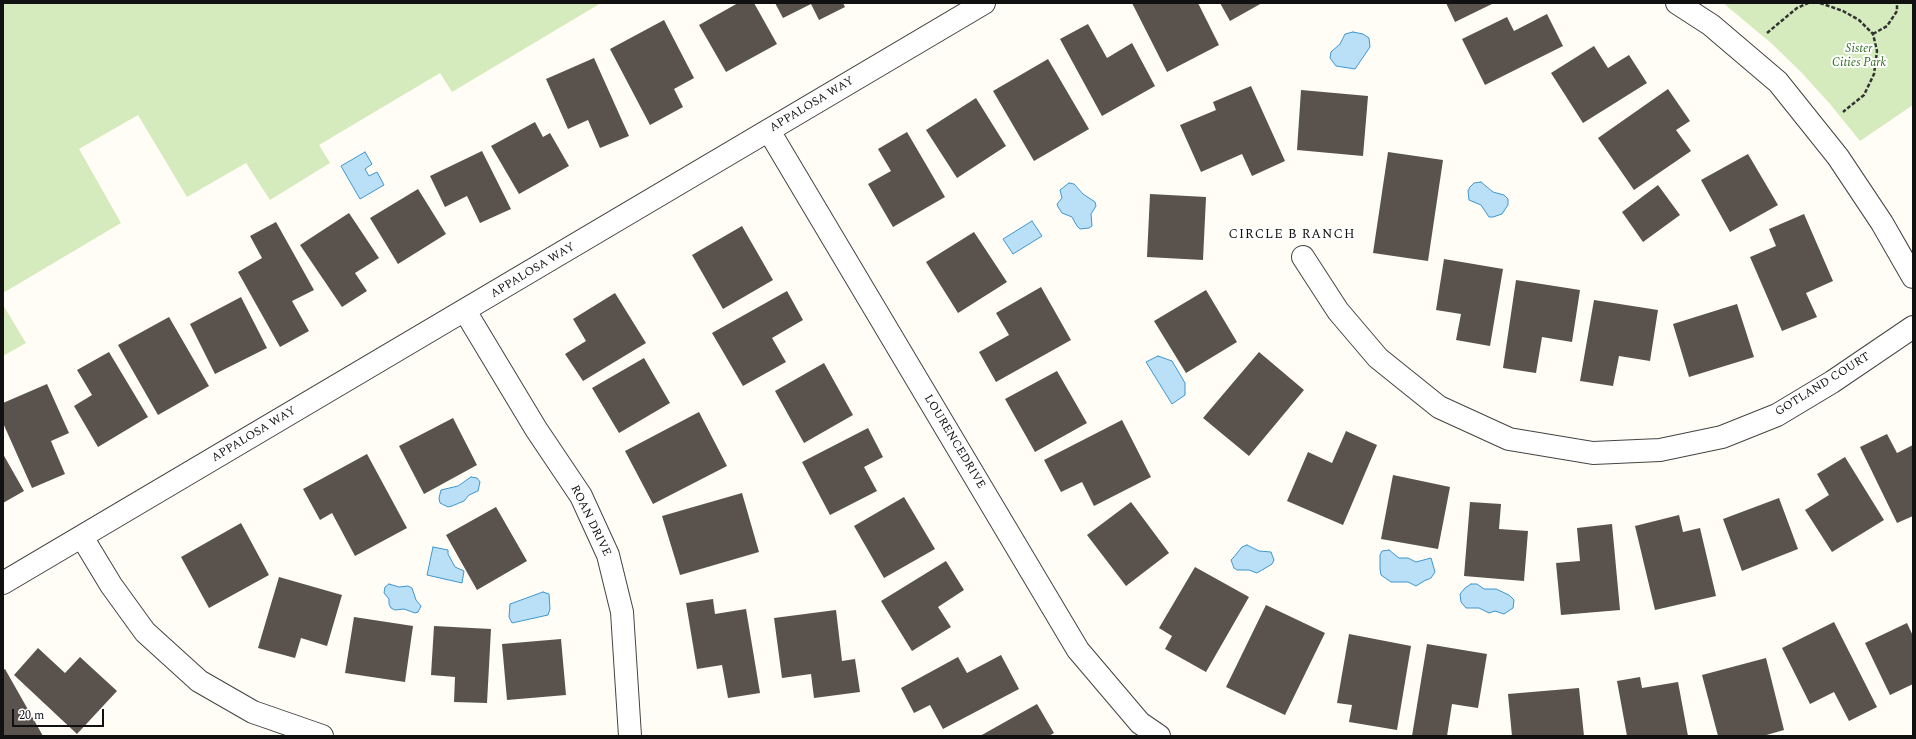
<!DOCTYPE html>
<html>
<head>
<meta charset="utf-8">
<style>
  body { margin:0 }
  #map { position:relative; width:1916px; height:739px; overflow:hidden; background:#fffdf5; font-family:Spectral,serif }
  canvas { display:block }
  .frame { position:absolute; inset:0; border:4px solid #111; pointer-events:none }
  .scale { position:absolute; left:12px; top:709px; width:92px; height:18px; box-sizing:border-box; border:2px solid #111; border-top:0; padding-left:5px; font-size:12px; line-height:14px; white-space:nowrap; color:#111; -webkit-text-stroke:3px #fff; paint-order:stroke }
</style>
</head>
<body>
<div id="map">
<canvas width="1916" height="739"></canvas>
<div class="frame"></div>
<div class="scale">20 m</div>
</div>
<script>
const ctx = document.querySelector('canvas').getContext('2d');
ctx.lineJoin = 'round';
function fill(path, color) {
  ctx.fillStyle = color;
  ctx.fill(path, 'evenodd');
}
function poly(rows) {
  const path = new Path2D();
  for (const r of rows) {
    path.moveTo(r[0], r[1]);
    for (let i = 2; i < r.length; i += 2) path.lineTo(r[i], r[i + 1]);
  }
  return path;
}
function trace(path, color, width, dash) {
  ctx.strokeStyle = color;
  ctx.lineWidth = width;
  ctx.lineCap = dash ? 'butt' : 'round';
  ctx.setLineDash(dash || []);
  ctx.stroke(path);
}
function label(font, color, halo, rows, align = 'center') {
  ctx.font = font + ' Spectral,serif';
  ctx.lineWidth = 4;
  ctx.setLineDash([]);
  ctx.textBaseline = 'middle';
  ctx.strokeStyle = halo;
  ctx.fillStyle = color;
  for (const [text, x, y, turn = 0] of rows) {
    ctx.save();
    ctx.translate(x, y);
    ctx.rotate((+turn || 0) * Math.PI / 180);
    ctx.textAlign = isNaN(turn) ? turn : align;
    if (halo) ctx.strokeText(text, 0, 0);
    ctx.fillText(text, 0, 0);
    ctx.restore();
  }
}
fill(poly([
  [3,3,601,3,452,92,440,73,319,145,330,163,270,200,246,163,187,197,138,115,79,149,121,223,3,293],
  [1723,3,1913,3,1913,105,1860,141,1830,104,1801,72,1771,43],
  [3,305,26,343,3,356]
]), '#d5ebbd');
const water = poly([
  [1353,32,1363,34,1369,38,1370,47,1355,69,1336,66,1330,58,1331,52,1340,44,1345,34,1353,32],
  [365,152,372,164,365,169,369,176,377,172,384,185,360,199,341,166,365,152],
  [1481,182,1493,192,1504,195,1508,199,1508,205,1502,214,1493,217,1489,217,1481,205,1469,200,1468,191,1470,187,1474,183,1481,182],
  [1069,183,1074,184,1083,194,1095,202,1096,206,1091,214,1092,226,1089,228,1080,229,1077,226,1072,217,1062,213,1058,207,1057,204,1062,198,1060,190,1069,183],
  [1032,221,1042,236,1013,254,1003,239,1032,221],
  [1158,356,1172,361,1185,383,1185,395,1172,404,1146,362,1158,356],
  [471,477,477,478,480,482,478,491,469,495,464,501,452,506,448,507,440,503,439,498,441,490,458,486,471,477],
  [1247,545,1259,551,1271,552,1274,560,1272,564,1257,573,1249,570,1237,570,1234,568,1231,560,1233,558,1242,547,1247,545],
  [433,547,448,550,448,554,455,567,464,571,462,583,427,575,433,547],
  [1389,550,1399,558,1408,558,1416,562,1431,558,1435,572,1431,578,1424,581,1416,586,1408,582,1391,582,1381,575,1380,569,1380,555,1382,551,1389,550],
  [389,584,399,587,408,586,412,588,416,600,421,606,418,612,415,613,404,609,395,610,391,608,389,604,389,599,384,593,385,587,389,584],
  [1471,584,1477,584,1484,589,1496,589,1509,595,1514,600,1513,608,1504,614,1495,611,1489,613,1479,608,1466,608,1461,602,1460,594,1465,588,1471,584],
  [543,592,549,594,550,609,548,615,512,623,509,617,510,604,543,592]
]);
fill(water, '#b9e0f7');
trace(water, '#3f96cf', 1);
fill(poly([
  [738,3,754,3,777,44,726,72,699,25],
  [775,3,843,3,845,7,819,20,811,4,783,18],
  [1132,3,1198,3,1219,45,1167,72],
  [1220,3,1262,3,1230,21],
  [1446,3,1494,3,1455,22],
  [1547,14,1563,46,1485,85,1462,39,1507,17,1514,31],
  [664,20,694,78,674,89,683,107,650,125,610,49],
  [1088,24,1107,58,1132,43,1155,86,1102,116,1060,39],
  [1594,46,1608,68,1629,55,1647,83,1583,123,1551,73],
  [594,58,629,136,600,148,588,120,568,129,546,79],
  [1048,59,1089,129,1034,161,993,91],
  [1251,86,1285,161,1252,176,1242,154,1201,172,1180,125,1216,110,1213,102],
  [1668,89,1690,121,1676,130,1691,151,1634,190,1598,138],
  [1301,90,1368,96,1363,156,1297,150],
  [976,98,1006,146,957,178,926,130],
  [535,122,543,137,550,133,569,166,519,194,491,146],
  [907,132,945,197,893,227,868,184,891,171,878,149],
  [482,151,511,209,480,223,467,196,445,207,430,176],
  [1388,152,1443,160,1428,261,1373,253],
  [1748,154,1778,205,1730,232,1701,180],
  [1658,185,1680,215,1643,242,1622,212],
  [418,189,446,234,398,264,370,218],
  [1150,194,1206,197,1203,260,1147,257],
  [349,213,379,258,355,273,367,291,342,307,300,245],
  [1804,214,1833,281,1806,293,1817,317,1782,331,1750,257,1776,246,1769,229],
  [276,222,314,290,292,301,309,331,280,347,238,272,262,258,250,236],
  [742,226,773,280,723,309,692,255],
  [974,232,1007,282,958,313,926,262],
  [1444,259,1503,269,1490,346,1456,340,1461,314,1436,310],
  [1516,280,1580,290,1572,342,1542,337,1536,373,1503,368],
  [1041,287,1071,340,996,382,979,352,1009,335,996,313],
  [1206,290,1237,342,1186,373,1154,321],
  [787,291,803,320,772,338,786,362,743,386,712,333],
  [615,293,646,343,583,381,565,354,586,341,573,319],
  [241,297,267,348,215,374,190,324],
  [1594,300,1658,310,1650,361,1619,356,1613,386,1580,381],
  [1737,304,1754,357,1689,377,1673,324],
  [169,317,209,386,158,415,118,345],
  [109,352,148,417,98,447,74,406,92,395,77,370],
  [1259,352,1304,390,1249,456,1203,418],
  [644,358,670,403,619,433,592,388],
  [824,363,853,415,804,443,775,391],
  [1057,371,1087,423,1035,452,1005,399],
  [47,384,69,433,51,441,65,474,32,488,3,423,3,403],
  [699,412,727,466,653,504,625,451],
  [453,418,477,465,424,494,399,446],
  [1122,420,1151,477,1094,506,1082,482,1061,492,1044,460],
  [868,428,883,457,864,467,877,491,830,515,802,462],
  [1346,431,1377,445,1343,525,1287,501,1308,452,1332,463],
  [1887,434,1897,453,1913,445,1913,516,1897,523,1860,447],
  [3,454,24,491,3,503],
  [367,454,407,528,355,556,332,513,320,520,303,489],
  [1845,457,1884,520,1832,552,1805,510,1829,495,1817,474],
  [1393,475,1450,487,1438,549,1381,539],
  [742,493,759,552,680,575,662,516],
  [904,497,935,549,884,578,854,526],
  [1779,498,1798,549,1742,571,1723,519],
  [1131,502,1169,553,1126,586,1087,535],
  [1470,502,1501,504,1499,529,1528,531,1524,581,1464,576],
  [496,507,527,561,477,590,446,535],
  [1679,515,1683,532,1700,528,1716,596,1655,610,1635,526],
  [241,523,269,575,209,608,181,557],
  [1612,524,1620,610,1561,615,1556,563,1580,561,1577,528],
  [946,561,964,590,938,607,951,627,912,651,881,601],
  [1195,567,1249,597,1206,672,1165,649,1172,636,1159,628],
  [279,577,342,595,327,646,301,638,295,658,258,648],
  [713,599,715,614,746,609,760,693,728,698,722,665,697,669,686,603],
  [1266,605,1325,633,1285,715,1226,687],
  [836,610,842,661,855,659,860,692,814,698,811,674,782,678,774,618],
  [354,617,413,626,405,682,345,673],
  [1834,622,1877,707,1849,721,1834,692,1810,704,1782,648],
  [1907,623,1913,636,1913,684,1890,695,1865,643],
  [434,626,491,629,487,703,454,702,455,677,431,675],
  [1349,634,1411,646,1397,730,1349,722,1352,705,1337,703],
  [561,639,566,695,507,700,502,644],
  [1427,644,1487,654,1478,708,1452,704,1447,736,1412,736],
  [38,648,65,673,80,657,117,691,77,734,14,675],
  [1001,655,1019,689,943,729,930,705,914,713,901,688,958,657,967,673],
  [1766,658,1784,730,1763,736,1718,736,1702,675],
  [5,669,43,736,3,736,3,670],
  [1640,677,1642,688,1678,682,1688,736,1627,736,1617,681],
  [1579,688,1584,736,1512,736,1508,694],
  [1037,704,1054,733,1049,736,980,736]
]), '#5a524d');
const minor = poly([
  [1677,3,1711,25,1778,82,1838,157,1882,223,1913,277],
  [769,131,1078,650,1140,723,1159,736],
  [1303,257,1338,311,1378,358,1439,407,1509,439,1593,453,1660,450,1722,437,1777,415,1832,382,1913,327],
  [465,311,536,429,581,496,608,555,622,612,630,736],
  [82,537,111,585,145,632,199,681,253,712,322,736],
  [3,583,984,3]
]);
trace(minor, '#444', 24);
trace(poly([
  [1820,3,1843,11,1859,20,1873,34,1877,51,1874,74,1864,95,1843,112],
  [1767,33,1797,8,1808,3],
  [1873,34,1887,26,1897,11,1897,3]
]), '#333', 2.5, [4, 2]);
trace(minor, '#fff', 22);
label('italic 12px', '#2f6b1f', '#fff', [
  ["Sister",1859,50],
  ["Cities Park",1859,64]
]);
label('12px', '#111', '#fff', [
  ["APPALOSA WAY",812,105,-31],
  ["APPALOSA WAY",533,271,-31],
  ["GOTLAND COURT",1823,385,-32],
  ["APPALOSA WAY",254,435,-31],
  ["LOURENCEDRIVE",954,442,59],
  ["ROAN DRIVE",590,521,64]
]);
ctx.letterSpacing = '1px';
label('13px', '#111', '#fff', [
  ["CIRCLE B RANCH",1292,235]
]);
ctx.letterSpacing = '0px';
</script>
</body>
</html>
